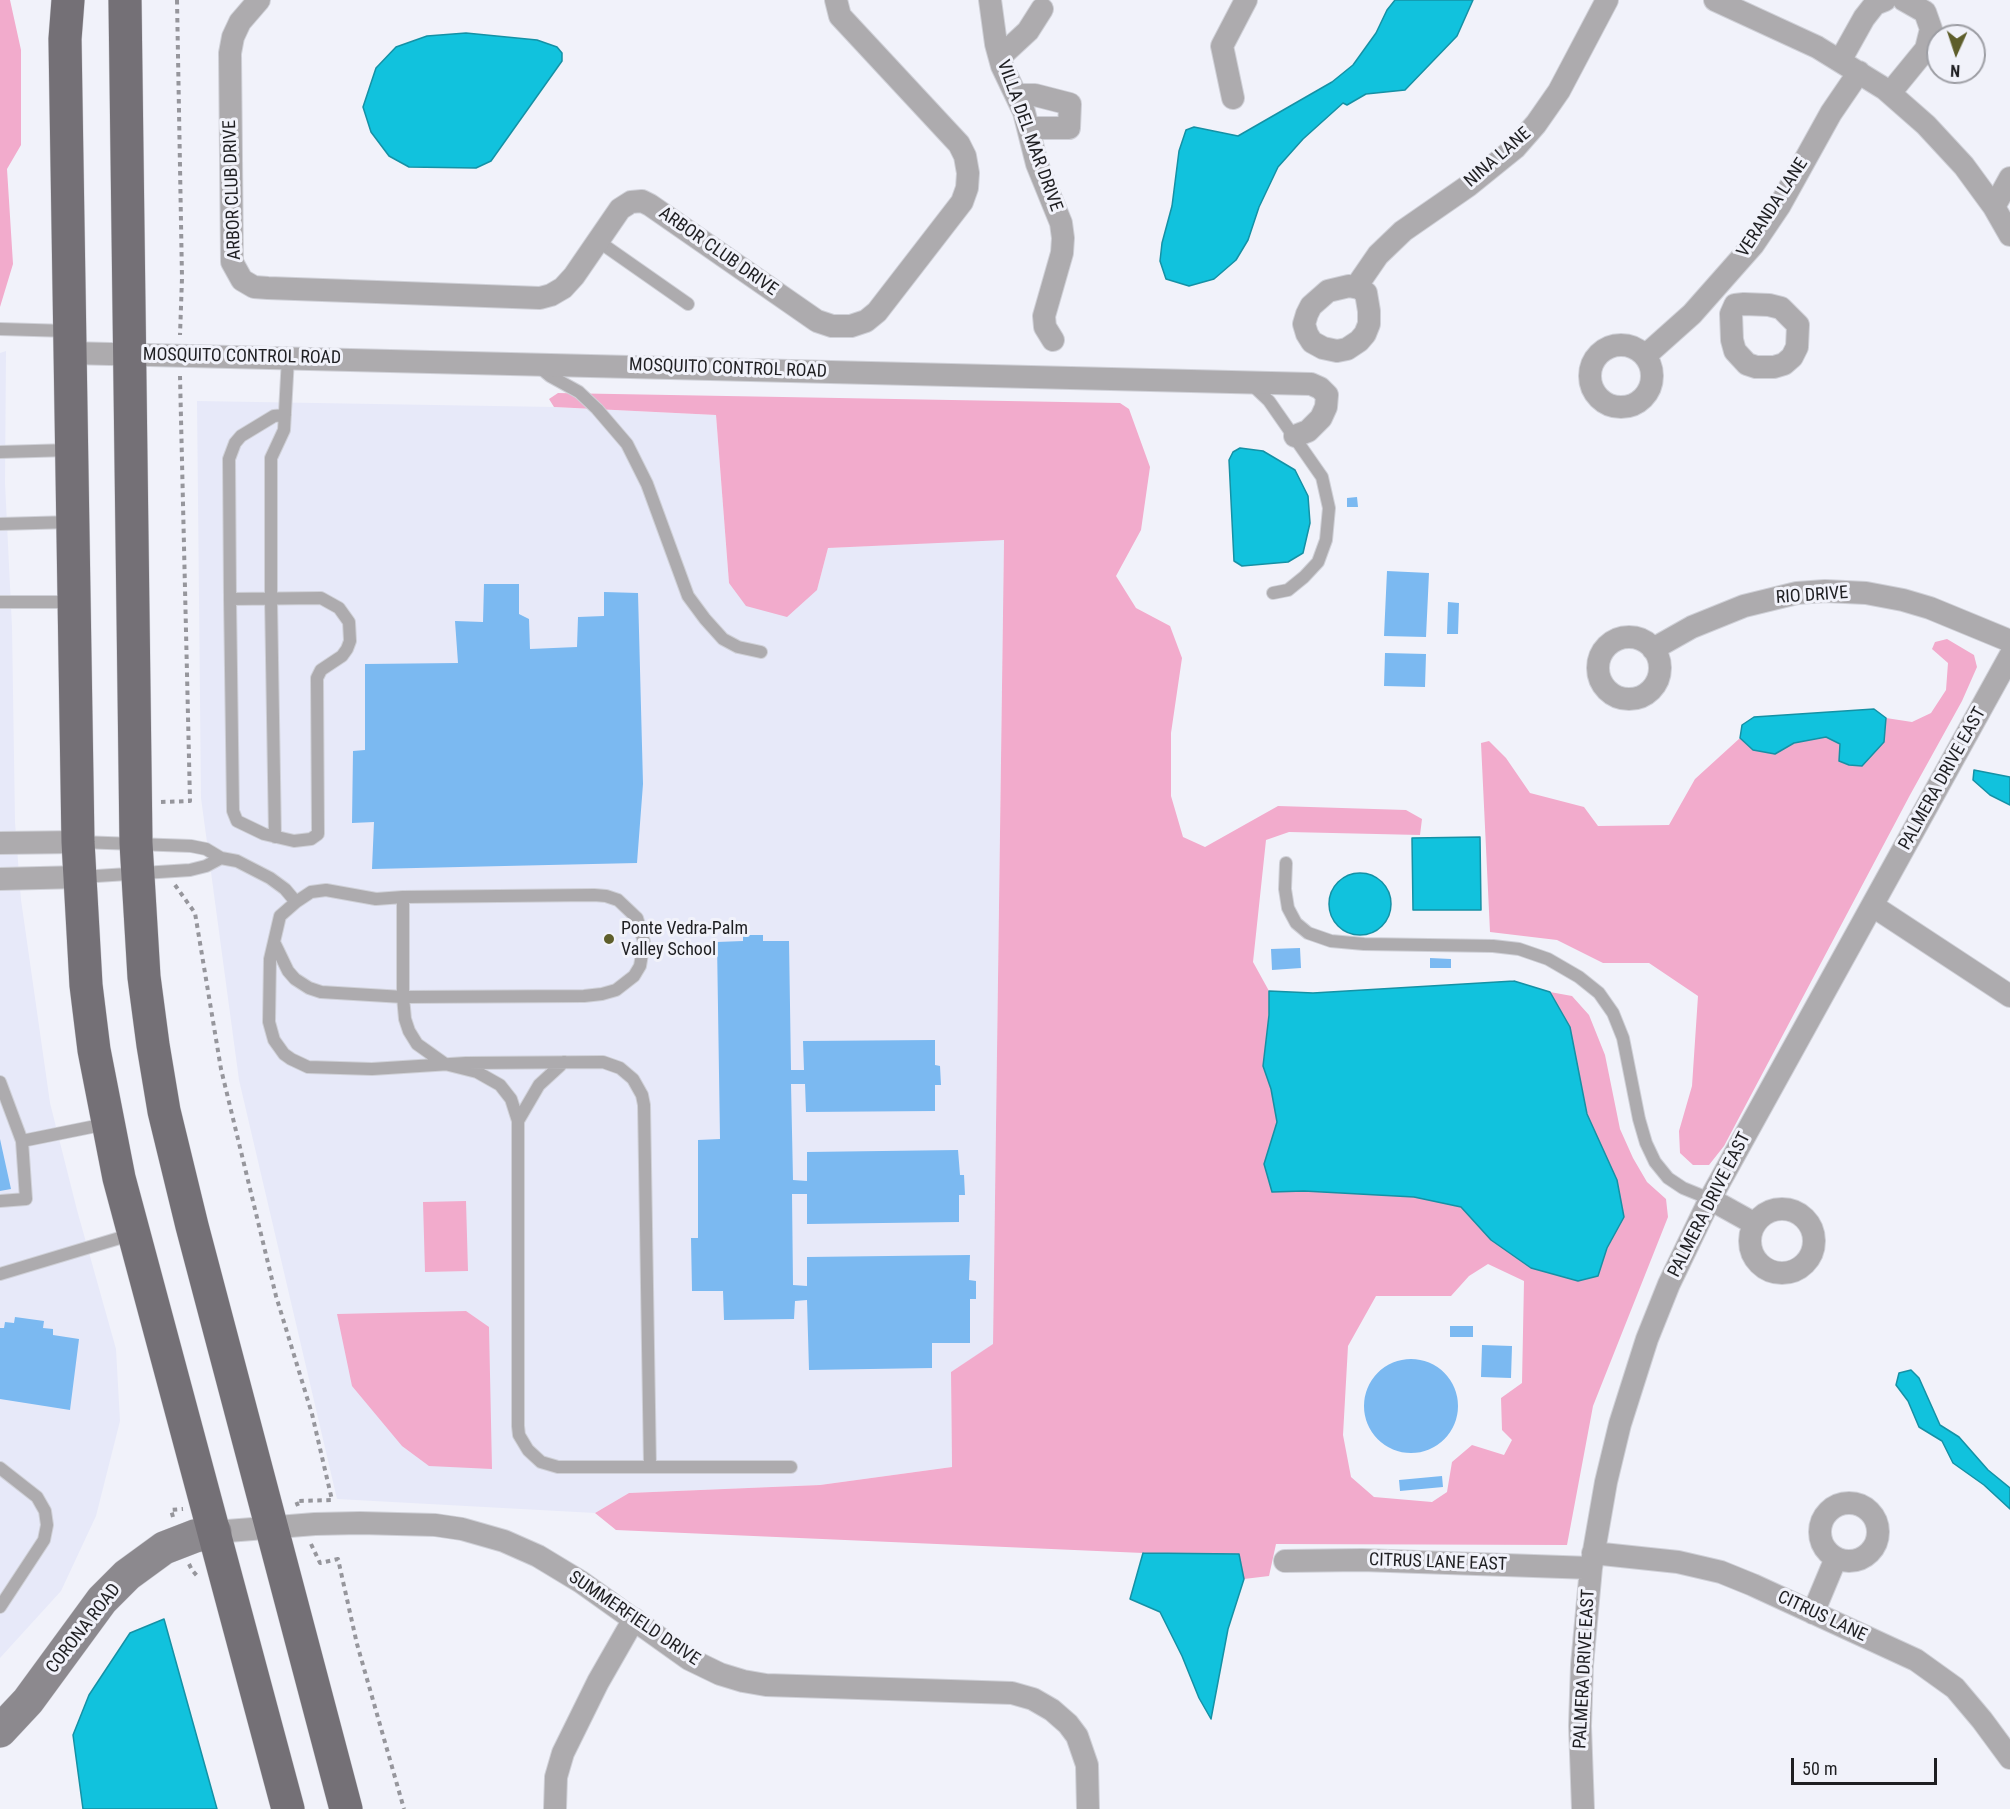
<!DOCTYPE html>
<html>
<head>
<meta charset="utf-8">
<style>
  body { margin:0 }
  #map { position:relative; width:2010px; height:1809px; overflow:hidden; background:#f1f2fa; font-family:"Roboto Condensed",sans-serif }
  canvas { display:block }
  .north { position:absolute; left:1926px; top:24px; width:60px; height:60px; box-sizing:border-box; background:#f1f2fa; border:2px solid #9d9ea4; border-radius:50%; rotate:183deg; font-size:16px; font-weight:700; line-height:24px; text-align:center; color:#1f1f22 }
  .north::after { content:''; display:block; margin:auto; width:21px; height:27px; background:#5e5e2b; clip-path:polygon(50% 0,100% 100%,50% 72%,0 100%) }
  .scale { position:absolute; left:1791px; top:1758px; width:146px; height:27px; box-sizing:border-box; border:3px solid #1f1f22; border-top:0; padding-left:8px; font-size:18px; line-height:21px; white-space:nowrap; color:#1f1f22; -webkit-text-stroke:4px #f1f2fa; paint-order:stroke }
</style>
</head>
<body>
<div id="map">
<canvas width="2010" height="1809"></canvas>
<div class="north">N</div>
<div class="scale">50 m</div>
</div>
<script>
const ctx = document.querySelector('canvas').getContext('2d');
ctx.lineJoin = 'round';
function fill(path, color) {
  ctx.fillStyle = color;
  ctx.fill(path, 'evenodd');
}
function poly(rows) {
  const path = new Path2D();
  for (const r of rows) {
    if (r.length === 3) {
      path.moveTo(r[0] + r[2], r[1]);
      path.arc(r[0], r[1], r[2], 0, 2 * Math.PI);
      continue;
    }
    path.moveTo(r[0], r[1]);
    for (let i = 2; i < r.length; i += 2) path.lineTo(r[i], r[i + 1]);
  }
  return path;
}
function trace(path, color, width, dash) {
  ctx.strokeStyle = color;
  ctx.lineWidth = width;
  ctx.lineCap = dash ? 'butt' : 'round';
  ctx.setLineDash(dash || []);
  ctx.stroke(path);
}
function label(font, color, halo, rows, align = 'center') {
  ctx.font = font + ' "Roboto Condensed",sans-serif';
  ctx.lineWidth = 6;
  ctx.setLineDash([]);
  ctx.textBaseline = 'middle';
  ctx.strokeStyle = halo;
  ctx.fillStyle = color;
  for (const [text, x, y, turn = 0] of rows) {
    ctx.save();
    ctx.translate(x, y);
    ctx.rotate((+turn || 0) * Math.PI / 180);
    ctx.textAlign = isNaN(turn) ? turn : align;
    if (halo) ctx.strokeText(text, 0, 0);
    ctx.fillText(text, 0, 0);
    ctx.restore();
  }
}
fill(poly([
  [6,351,5,483,12,627,15,822,21,900,50,1103,77,1210,116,1349,120,1421,96,1516,61,1591,0,1658,0,353],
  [197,401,554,407,716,415,729,583,817,590,828,548,1004,539,993,1345,951,1372,952,1467,820,1485,629,1493,595,1513,337,1499,239,1080,201,798]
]), '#e7e9f9');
fill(poly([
  [0,0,10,0,21,50,21,145,7,169,13,264,0,307],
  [558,393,1120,403,1129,409,1150,467,1141,530,1116,576,1136,608,1170,626,1182,658,1171,733,1171,796,1183,837,1205,847,1278,806,1406,810,1422,819,1420,835,1289,832,1266,840,1253,962,1269,991,1269,1015,1263,1065,1271,1089,1277,1122,1264,1164,1272,1192,1304,1191,1414,1197,1461,1207,1491,1240,1598,1276,1607,1248,1624,1216,1617,1180,1587,1114,1570,1027,1550,992,1572,996,1589,1015,1605,1055,1620,1129,1633,1158,1647,1182,1666,1199,1668,1217,1593,1406,1567,1545,1276,1544,1269,1576,1244,1579,1238,1554,1143,1553,616,1530,595,1513,629,1493,820,1485,952,1467,951,1372,993,1344,1004,540,828,548,817,590,787,617,746,606,729,583,716,415,554,407,549,399],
  [1488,1264,1524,1281,1522,1383,1501,1398,1502,1430,1512,1440,1504,1455,1472,1445,1452,1462,1447,1492,1432,1502,1374,1497,1351,1477,1343,1435,1348,1346,1376,1296,1451,1296,1469,1276],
  [1947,639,1974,655,1977,667,1962,701,1910,795,1724,1146,1709,1165,1693,1165,1680,1153,1679,1131,1692,1086,1698,996,1649,963,1603,963,1557,940,1490,932,1481,743,1489,741,1506,758,1530,793,1584,807,1598,826,1669,825,1695,779,1740,738,1753,750,1775,754,1794,743,1826,737,1840,744,1884,742,1886,718,1912,722,1931,713,1946,690,1948,663,1932,649,1935,642],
  [466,1201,468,1271,425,1272,423,1202],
  [466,1311,489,1327,492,1469,429,1466,402,1446,352,1386,337,1314]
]), '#f2abcc');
const water = poly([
  [1395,0,1473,0,1457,36,1405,90,1366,94,1347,105,1343,103,1303,139,1278,167,1259,207,1248,240,1236,260,1214,279,1189,286,1166,279,1160,261,1162,243,1172,206,1179,151,1186,130,1194,127,1238,136,1332,82,1353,65,1376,33,1387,10,1395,0],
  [466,33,537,40,557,47,562,53,562,61,491,161,476,168,409,167,389,156,371,132,363,107,376,68,396,47,427,36,466,33],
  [1240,448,1263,451,1295,470,1308,496,1310,523,1303,553,1288,562,1242,566,1234,561,1229,460,1233,452,1240,448],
  [1874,709,1886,718,1884,742,1862,766,1849,765,1839,761,1840,744,1826,737,1794,743,1775,754,1753,750,1740,738,1742,725,1754,717,1874,709],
  [1974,770,2010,777,2010,805,1990,795,1973,780,1974,770],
  [1480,837,1481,910,1413,910,1412,838,1480,837],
  [1360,904,31],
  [1514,981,1550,992,1570,1027,1587,1114,1617,1180,1624,1217,1607,1248,1598,1276,1578,1281,1531,1268,1491,1240,1461,1207,1414,1197,1304,1191,1272,1192,1264,1164,1277,1122,1271,1089,1263,1066,1269,1015,1269,991,1313,993,1514,981],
  [1911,1370,1919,1378,1940,1425,1959,1437,1988,1470,2010,1488,2010,1509,1984,1485,1953,1463,1942,1441,1919,1427,1908,1401,1896,1385,1899,1373,1911,1370],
  [1143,1553,1239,1554,1244,1579,1228,1629,1211,1719,1199,1698,1182,1656,1160,1612,1130,1599,1143,1553],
  [164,1619,217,1809,83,1809,73,1735,89,1695,130,1633,164,1619]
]);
fill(water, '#11c2dd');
trace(water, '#1591a5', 1.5);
fill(poly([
  [1357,497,1358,507,1347,507,1347,498],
  [1387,571,1429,573,1426,637,1384,636],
  [484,584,519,584,519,614,529,619,530,649,577,647,578,617,604,616,604,592,638,593,643,784,637,863,372,869,374,822,352,823,353,751,365,750,365,664,458,663,455,621,483,622],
  [1448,602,1459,603,1458,634,1447,634],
  [1385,653,1426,654,1425,687,1384,686],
  [743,935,763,935,763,941,789,941,791,1070,804,1070,803,1041,935,1040,935,1065,940,1066,941,1085,935,1085,935,1111,806,1112,805,1084,791,1084,793,1180,807,1181,807,1152,958,1150,960,1175,964,1175,965,1195,959,1195,959,1222,807,1224,807,1194,792,1194,793,1285,807,1286,807,1257,970,1255,969,1280,976,1281,976,1299,970,1299,970,1343,932,1343,932,1368,809,1370,807,1300,795,1301,794,1319,724,1320,723,1291,692,1291,691,1238,698,1238,698,1140,720,1139,717,942,743,941],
  [1300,948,1301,968,1272,970,1271,949],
  [1430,958,1451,959,1451,968,1430,968],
  [0,1139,11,1189,0,1191],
  [15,1317,44,1321,43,1328,53,1329,53,1335,79,1339,70,1410,0,1399,0,1328,4,1328,5,1322,14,1323],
  [1450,1326,1473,1326,1473,1337,1450,1337],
  [1482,1345,1512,1346,1511,1378,1481,1377],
  [1411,1406,47],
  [1442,1476,1443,1487,1400,1491,1399,1480]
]), '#7bb9f1');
const lane = poly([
  [598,241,688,304],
  [0,329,68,331],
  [538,366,550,376,579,392,597,409,627,444,647,484,688,596,705,619,723,639,738,647,761,652],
  [1250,383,1269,401,1322,477,1329,508,1326,540,1318,562,1304,577,1288,590,1273,593],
  [0,452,70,450],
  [0,524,71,522],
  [230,599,321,598,339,608,349,622,350,641,347,649,342,656,321,670,317,678,318,834,311,839,294,841,264,834,237,821,233,811,230,599,229,459,235,443,241,436,274,416,285,415],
  [0,602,74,602],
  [275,837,271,599,271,458,284,430,288,358],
  [80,842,191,846,206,849,221,858,237,861,270,878,285,889,296,902],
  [1286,863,1285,889,1288,908,1296,923,1308,933,1331,941,1364,944,1493,946,1519,949,1548,959,1579,977,1599,993,1613,1013,1623,1038,1639,1119,1646,1143,1655,1162,1668,1178,1683,1188,1710,1199],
  [81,877,190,870,206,866,221,858],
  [403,897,403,997,405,1019,409,1031,417,1044,445,1064,477,1072,500,1085,511,1099,518,1121,518,1426,519,1435,528,1450,541,1462,558,1467,791,1467],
  [275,944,288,971,295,979,309,988,321,992,403,997,584,996,602,994,616,990,634,976,640,966,644,942,637,918,618,900,606,896,594,895,403,897,376,899,326,890,311,892,296,902,280,916,270,959,269,1022,274,1040,284,1054,291,1059,308,1067,372,1069,466,1063,603,1062,620,1068,633,1079,642,1095,644,1105,650,1467],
  [0,1082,22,1141],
  [518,1121,539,1085,564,1062],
  [0,1201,26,1199,22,1141,106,1124],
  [0,1274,133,1234],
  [0,1468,37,1497,45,1511,47,1525,44,1540,0,1607]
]);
const street = poly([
  [259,0,240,22,233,37,230,53,232,262,242,280,254,287,268,288,540,298,551,295,563,288,574,276,620,209,631,202,642,201,650,205,817,321,832,326,851,326,866,321,877,312,962,202,967,188,968,173,965,156,959,144,840,16,836,0],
  [990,0,996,44,1002,66,1024,112,1037,164,1061,223,1063,238,1062,253,1044,316,1045,327,1053,340],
  [1715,0,1817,47,1885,89,1926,125,1964,166,1994,207,2010,235],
  [1000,57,1028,31,1042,9],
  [1840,61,1864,18,1875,4,1885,0],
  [1890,93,1926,49,1931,29,1925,12,1904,0],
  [1016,95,1035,95,1070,104,1069,128,1028,128],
  [1233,98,1222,46,1246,0],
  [1994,207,2010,178],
  [1349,286,1359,288,1366,293,1369,311,1369,324,1365,334,1359,341,1347,349,1337,351,1323,348,1312,342,1307,334,1304,324,1307,314,1311,306,1328,291,1349,286],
  [1356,287,1378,255,1403,231,1468,186,1515,148,1536,124,1559,91,1607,0],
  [1744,304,1769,305,1781,308,1798,325,1797,347,1792,357,1784,364,1774,367,1756,367,1747,364,1735,351,1732,340,1731,314,1735,305,1744,304],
  [1621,376,31],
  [70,353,1311,384,1320,388,1327,395,1326,407,1321,418,1308,431,1295,436],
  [1645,356,1692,314,1753,245,1780,205,1831,113,1859,72],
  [1629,668,31],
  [1653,649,1692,627,1744,606,1797,593,1825,591,1866,593,1903,600,1930,608,2010,641],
  [0,843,78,842],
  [0,879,80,877],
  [1873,906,2010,996],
  [1710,1199,1755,1224],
  [1782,1241,32],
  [1849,1532,29],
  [215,1532,315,1524,360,1523,435,1525,462,1529,504,1541,538,1556,581,1582,689,1659,720,1674,743,1681,766,1685,1012,1693,1033,1699,1052,1710,1068,1724,1077,1736,1087,1765,1088,1809],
  [1593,1553,1678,1562,1721,1572,1753,1585,1916,1660,1955,1688,1982,1720,2010,1758],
  [1285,1561,1362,1560,1591,1568],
  [1813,1613,1836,1558],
  [555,1809,556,1777,563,1753,598,1682,634,1619],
  [1583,1809,1580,1726,1582,1665,1591,1568,1606,1482,1620,1424,1647,1339,1669,1284,1710,1199,2010,656]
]);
const secondary = poly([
  [0,1731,28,1701,102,1600,127,1575,164,1548,195,1536,215,1532]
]);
const primary = poly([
  [68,0,65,39,78,842,86,985,94,1050,119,1178,288,1809],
  [125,0,136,843,144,977,153,1045,164,1111,192,1226,346,1809]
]);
trace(lane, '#cfd0d7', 14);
trace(street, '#cfd0d7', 24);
trace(secondary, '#cfd0d7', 34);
trace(primary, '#cfd0d7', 34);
trace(poly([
  [177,0,182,278,180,335],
  [161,802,190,801,180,376],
  [175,885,195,913,221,1069,276,1296,312,1414,332,1500,296,1501,298,1506],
  [173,1517,171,1510,183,1509],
  [311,1544,320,1563,338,1559,357,1644,404,1809],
  [189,1564,192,1570,198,1577]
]), '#96969c', 4, [4.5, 4.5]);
trace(lane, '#adabae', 12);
trace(street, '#adabae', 22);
trace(secondary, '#8c898e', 33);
trace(primary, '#747076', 33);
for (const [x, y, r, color] of [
  [609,939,6,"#5e5e2b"]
]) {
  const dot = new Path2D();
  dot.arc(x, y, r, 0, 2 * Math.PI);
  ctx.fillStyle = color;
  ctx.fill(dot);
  trace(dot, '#f1f2fa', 2);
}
label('18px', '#1f1f22', '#f1f2fa', [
  ["VILLA DEL MAR DRIVE",1029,136,70],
  ["NINA LANE",1498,158,-41],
  ["ARBOR CLUB DRIVE",233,190,-92],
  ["VERANDA LANE",1773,208,-57],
  ["ARBOR CLUB DRIVE",718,252,35],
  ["MOSQUITO CONTROL ROAD",242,357,1],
  ["MOSQUITO CONTROL ROAD",728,369,2],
  ["RIO DRIVE",1812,596,-4],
  ["PALMERA DRIVE EAST",1943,779,-61],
  ["PALMERA DRIVE EAST",1710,1205,-63],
  ["CITRUS LANE EAST",1438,1563,2],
  ["CITRUS LANE",1822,1617,25],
  ["SUMMERFIELD DRIVE",634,1619,34],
  ["CORONA ROAD",84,1629,-52],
  ["PALMERA DRIVE EAST",1585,1669,-87]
]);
label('18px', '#1f1f22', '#f1f2fa', [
  ["Ponte Vedra-Palm",621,929],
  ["Valley School",621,950]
], 'left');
</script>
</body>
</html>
